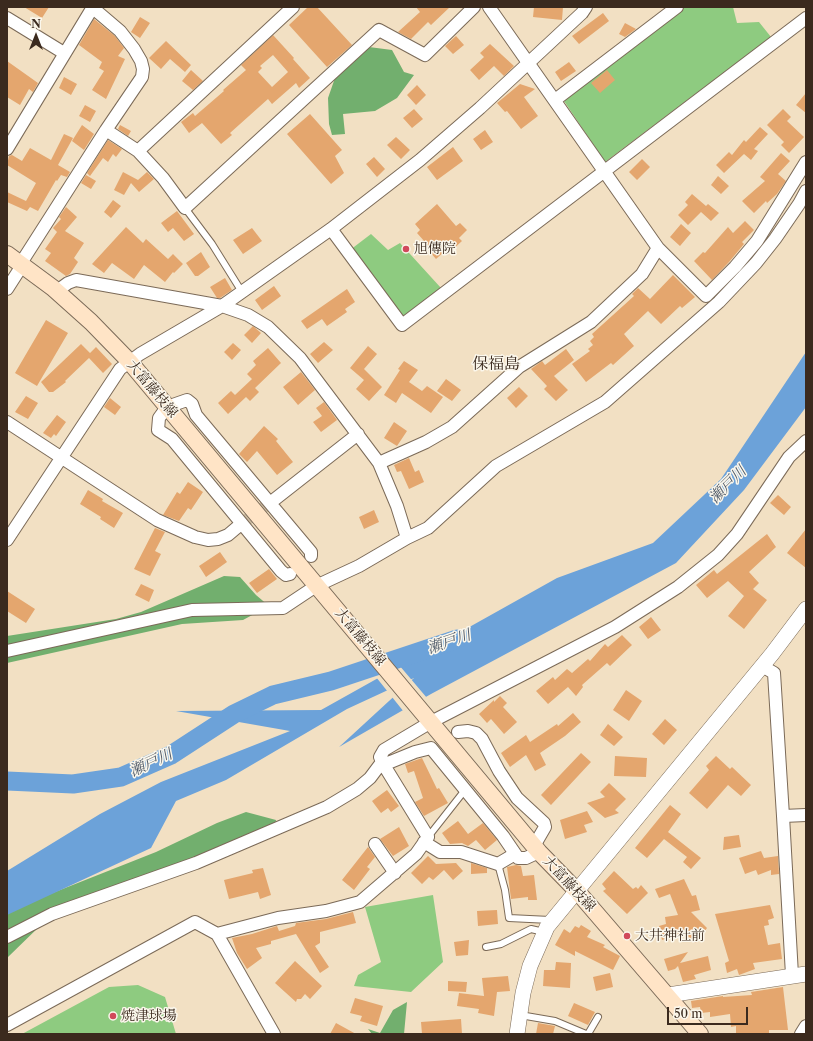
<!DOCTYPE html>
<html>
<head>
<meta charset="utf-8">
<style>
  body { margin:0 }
  #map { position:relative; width:813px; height:1041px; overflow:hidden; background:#f2e0c3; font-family:"Libre Caslon Text",serif }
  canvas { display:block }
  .frame { position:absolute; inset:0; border:8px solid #3b2a1e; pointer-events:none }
  .north { position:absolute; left:16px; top:16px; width:40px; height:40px; -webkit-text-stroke:3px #fbf7ec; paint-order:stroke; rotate:0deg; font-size:11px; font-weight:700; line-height:16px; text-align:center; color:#3b2a1e }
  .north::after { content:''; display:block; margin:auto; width:14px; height:18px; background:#3b2a1e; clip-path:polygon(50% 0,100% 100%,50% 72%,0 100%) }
  .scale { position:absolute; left:667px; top:1007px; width:81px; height:18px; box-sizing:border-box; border:2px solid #3b2a1e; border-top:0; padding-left:5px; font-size:12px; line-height:14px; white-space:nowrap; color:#3b2a1e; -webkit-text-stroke:3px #fbf7ec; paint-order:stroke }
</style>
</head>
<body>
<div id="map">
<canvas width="813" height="1041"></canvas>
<div class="frame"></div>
<div class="north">N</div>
<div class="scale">50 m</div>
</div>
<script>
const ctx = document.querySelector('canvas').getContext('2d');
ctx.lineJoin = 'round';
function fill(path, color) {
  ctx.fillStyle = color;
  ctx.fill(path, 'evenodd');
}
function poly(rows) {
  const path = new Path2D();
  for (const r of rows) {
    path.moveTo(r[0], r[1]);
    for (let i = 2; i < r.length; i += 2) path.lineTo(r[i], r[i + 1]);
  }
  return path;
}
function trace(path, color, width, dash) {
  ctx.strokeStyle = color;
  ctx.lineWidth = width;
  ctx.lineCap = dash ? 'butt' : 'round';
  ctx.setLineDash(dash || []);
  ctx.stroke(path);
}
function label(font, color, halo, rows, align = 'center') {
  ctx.font = font + ' "Libre Caslon Text","Noto Serif JP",serif';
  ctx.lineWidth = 3;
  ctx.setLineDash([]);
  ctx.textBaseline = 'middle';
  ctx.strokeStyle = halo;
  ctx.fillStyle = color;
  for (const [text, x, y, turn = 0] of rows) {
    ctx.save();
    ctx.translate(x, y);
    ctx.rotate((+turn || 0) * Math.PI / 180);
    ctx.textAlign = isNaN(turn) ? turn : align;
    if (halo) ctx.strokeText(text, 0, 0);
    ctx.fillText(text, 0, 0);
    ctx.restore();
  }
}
fill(poly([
  [684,7,733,7,737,23,759,22,771,37,605,162,564,101],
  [371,234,388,250,400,243,441,288,402,319,350,250],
  [433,895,443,962,411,992,354,986,358,975,381,962,365,907],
  [138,985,165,997,176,1034,22,1034,109,987]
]), '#8ecb80');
fill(poly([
  [369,47,392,50,404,72,414,75,397,98,375,111,343,114,345,134,332,135,329,124,328,98,335,78],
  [224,576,240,577,256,595,269,606,243,620,182,624,7,663,7,636,116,619,141,612],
  [246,812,276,820,275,826,44,922,7,958,7,911,156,852,217,823],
  [407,1002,404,1034,372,1034,368,1029,380,1033,393,1010]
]), '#72af6e');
fill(poly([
  [806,352,806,407,744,490,676,563,431,694,339,747,414,678,347,709,226,780,176,801,151,848,7,915,7,871,100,814,161,782,290,731,176,711,321,710,557,578,653,543,721,479]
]), '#6ca2d9');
fill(poly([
  [399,665,427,698,404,712,392,697,405,685,388,692,376,677]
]), '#f2e0c3');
trace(poly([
  [7,781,73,784,121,777,171,755,234,714,273,695,331,681,457,639]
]), '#6ca2d9', 19);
fill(poly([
  [24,7,49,7,42,18],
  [308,7,317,7,352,45,327,67,289,25],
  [416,7,450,7,431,25,428,22,411,39,398,32,420,12],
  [534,7,563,7,562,20,533,17],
  [603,13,609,21,579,44,572,36],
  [140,17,150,23,140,38,131,32],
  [94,19,115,36,124,48,118,56,125,59,106,99,92,90,104,71,99,68,102,62,79,45],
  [625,23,636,29,625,37,619,34],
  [273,35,294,58,293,59,310,78,299,88,296,83,272,104,268,99,230,133,232,135,221,144,202,123,189,133,181,122,193,113,195,116,224,91,223,90,246,70,241,65],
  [273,55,288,72,272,87,258,72,262,68,260,66],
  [456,36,464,45,453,54,445,46],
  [166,41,191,65,185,72,170,59,161,69,149,58],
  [490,44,514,66,504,76,494,66,479,80,470,70,484,57,480,53],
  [7,61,38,83,33,92,29,89,20,105,7,97],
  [569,62,576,71,561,81,555,72],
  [191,70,203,81,193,90,182,81],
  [607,70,615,80,600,93,591,83],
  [64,77,77,84,71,95,59,88],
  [520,84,535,89,524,97,538,116,521,129,507,111,505,112,497,103],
  [417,85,426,95,416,105,407,95],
  [806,93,806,113,796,105],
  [85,105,96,111,90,122,79,116],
  [414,109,423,119,412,128,403,118],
  [783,109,791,117,787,121,804,137,789,153,781,145,784,142,767,125],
  [310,114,342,150,335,156,344,173,331,184,287,134],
  [82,125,94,134,84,150,72,141],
  [120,125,131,131,128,136,118,129],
  [760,127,768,134,754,149,758,151,751,160,744,154,724,173,716,165,729,152,732,155,744,140,746,142],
  [485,130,493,142,481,150,473,139],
  [64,134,73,138,58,165,70,172,67,177,61,175,57,181,56,180,38,211,30,207,27,211,7,202,7,192,26,201,36,183,7,165,9,156,12,155,22,161,30,148,51,160],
  [396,137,410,150,401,159,387,145],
  [108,140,122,149,116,157,113,154,108,162,103,158,90,176,87,173],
  [453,147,463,161,437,180,427,167],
  [781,153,790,161,778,174,786,181,777,194,767,203,766,201,754,213,742,201,765,181,760,177],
  [374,157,385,169,377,177,366,164],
  [642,159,650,167,637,180,629,172],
  [123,172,138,180,147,172,154,179,139,192,131,183,124,195,114,190],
  [86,175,96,181,91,189,81,183],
  [718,176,729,186,721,194,711,185],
  [692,194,706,206,708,204,719,213,711,221,701,212,688,225,678,215,688,205,685,202],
  [113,200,121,206,111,218,104,212],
  [437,204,456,226,460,223,467,230,459,238,462,241,448,254,445,251,436,259,430,252,432,250,417,233,420,230,415,224],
  [66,207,77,217,65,231,84,243,74,258,78,262,70,274,66,276,45,261,51,253,45,249,57,232,53,228,61,219,59,217],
  [177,211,194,234,184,241,173,228,168,232,161,223],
  [745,221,754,230,742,242,744,244,729,262,712,280,694,261,703,252,705,253,728,227,733,233],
  [681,224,691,233,680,246,670,237],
  [126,227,143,243,146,239,168,259,173,254,183,264,174,273,173,272,165,282,144,265,134,279,112,263,104,273,92,264],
  [252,228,262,241,243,254,233,240],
  [201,252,210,267,198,276,195,276,186,263],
  [673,275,695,297,682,308,680,306,661,324,648,311,624,334,634,346,613,365,611,363,586,382,572,364,590,351,588,349,593,345,590,341,594,337,592,334,634,296,632,294,638,288,650,299],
  [225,278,232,290,220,298,217,298,210,287],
  [274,286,281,296,262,310,255,300],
  [347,289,355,302,345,309,347,312,327,326,322,319,307,329,301,321],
  [46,320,68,333,37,386,15,373],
  [253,326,261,333,252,343,244,335],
  [324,342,333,350,318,363,310,354],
  [233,343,241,350,232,360,224,352],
  [81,344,90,353,96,347,112,364,103,373,89,358,65,381,66,382,53,392,49,392,41,382],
  [368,346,377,354,364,369,382,387,369,401,356,389,364,380,350,368],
  [268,348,281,363,255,388,259,392,250,401,246,397,228,414,218,403,231,391,235,395,252,379,247,374,256,365,253,361],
  [566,349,574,360,554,376,568,390,556,401,544,389,547,386,531,369,542,361,545,365],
  [404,361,418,370,409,382,422,391,427,386,443,397,431,413,402,393,396,403,384,395,400,370,398,369],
  [301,372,315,390,298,405,283,387],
  [446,379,461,390,452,401,437,391],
  [519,387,528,396,516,408,507,398],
  [26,396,38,403,28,419,15,412],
  [110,398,121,407,115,415,104,407],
  [324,402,337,420,321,432,313,422,322,416,316,408],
  [57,415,66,422,56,436,54,434,51,438,43,433],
  [394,422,407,431,397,446,384,438],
  [264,426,278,439,276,441,293,462,277,475,257,451,247,462,239,454],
  [409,458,415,472,419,470,424,482,409,489,401,471,397,472,394,465],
  [188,482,203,492,191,510,188,508,179,521,163,515,177,492,180,494],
  [88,490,103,499,102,501,123,513,114,528,100,519,101,517,80,504],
  [778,495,791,507,784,515,770,503],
  [374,510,379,522,364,529,359,517],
  [155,528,165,532,155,551,161,554,150,576,134,569],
  [806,529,806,568,787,553],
  [767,534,776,547,749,572,759,583,753,589,767,600,744,629,728,616,744,596,728,581,707,598,696,585,714,570,717,574],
  [220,552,227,562,206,577,199,566],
  [269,569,277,579,257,593,249,583],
  [141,584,154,590,149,602,135,595],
  [7,591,35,609,26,623,7,611],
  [651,617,661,630,648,639,639,627],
  [622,635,632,645,610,666,607,663,582,685,583,687,576,696,568,687,548,704,536,691,553,677,555,680,567,669,572,673,588,659,590,661,605,644,608,647],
  [626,690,642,701,629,721,613,710],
  [500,696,507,703,503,707,517,722,504,734,491,719,487,723,479,714,494,700,494,702],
  [573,713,581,722,565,736,540,753,546,765,535,771,526,755,510,767,501,753,526,735,530,742,557,724,558,726],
  [665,719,677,730,664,745,652,734],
  [608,724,623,737,614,746,600,735],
  [581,753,591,762,551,805,541,795],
  [615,756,647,758,646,777,614,776],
  [716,756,730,769,732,767,751,785,741,796,728,785,707,809,689,793,709,770,706,766],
  [422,758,437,789,439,788,448,803,424,816,415,802,423,798,414,771,408,773,405,764],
  [609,783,626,799,615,810,619,813,605,818,587,803,605,797,600,792],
  [387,790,399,806,391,812,388,808,381,813,372,801],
  [670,805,681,814,668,832,701,858,691,869,683,862,687,857,664,839,647,858,635,848],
  [587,811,593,822,584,825,587,832,565,839,560,820],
  [458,821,468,834,483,823,497,840,485,850,476,840,468,846,462,843,450,844,442,833],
  [399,827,409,846,393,856,380,839],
  [739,835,741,847,723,850,724,837],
  [368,847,375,857,367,867,370,869,354,890,342,880],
  [761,851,764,858,778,856,779,874,771,875,771,870,758,875,756,870,745,874,739,858],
  [428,856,436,864,456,863,463,871,453,880,444,870,433,880,429,877,422,884,411,873],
  [471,863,487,868,487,873,471,874],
  [516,865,521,866,523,876,534,875,537,900,528,900,528,897,511,899,507,867],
  [263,868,271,895,260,899,258,892,229,899,224,880,253,873,252,870],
  [614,871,633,889,636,887,638,889,641,885,648,893,627,914,603,891,606,889,602,884],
  [684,879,692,896,696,895,700,910,691,912,707,928,696,943,683,933,662,940,659,926,666,924,665,917,678,915,670,894,659,898,655,889],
  [770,905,774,918,768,920,769,925,764,926,768,945,780,943,782,959,753,963,755,969,739,975,737,969,727,973,725,963,729,961,715,914],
  [497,910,498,924,478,926,477,911],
  [353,912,356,923,320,932,320,943,315,946,329,967,320,973,296,934,271,941,271,944,256,948,262,958,247,969,237,953,232,938,252,934,277,926,279,931,295,926,296,923,326,919],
  [581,925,591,931,587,937,605,945,603,947,620,956,613,970,575,951,575,956,555,945,564,929,570,933,575,926,579,928],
  [469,940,468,955,456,956,454,942],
  [688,952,680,963,708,956,711,970,694,975,696,979,683,982,678,966,675,969,668,971,664,959],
  [295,961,322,986,310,999,305,994,301,999,297,999,296,1002,275,983],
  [556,962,571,963,570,988,543,986,544,970,555,970],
  [610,973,613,987,596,991,593,977],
  [508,976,510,991,497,992,494,1016,478,1013,479,1009,457,1006,459,993,484,996,482,978],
  [448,981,467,982,466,992,448,991],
  [783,987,788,1030,769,1030,769,1034,736,1034,736,1026,731,1027,730,1014,710,1017,710,1012,701,1013,700,1007,692,1008,691,1001,723,996,723,997,752,995,751,992],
  [355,998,383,1006,377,1026,360,1021,362,1016,350,1013],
  [574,1003,595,1012,588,1025,568,1016],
  [461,1019,462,1034,422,1034,421,1022],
  [336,1023,356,1034,330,1034],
  [538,1023,555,1026,553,1034,536,1034]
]), '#e4a66e');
trace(poly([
  [241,524,270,503]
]), '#cdbca2', 12, [12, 6]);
const service = poly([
  [185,208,212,244,242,292],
  [428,837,465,790],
  [498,864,505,890,509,918,550,920],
  [486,947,501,944,531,929,544,932],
  [520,1015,555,1021,586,1034],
  [588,1034,598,1017]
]);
const minor = poly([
  [489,7,658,248,706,296,735,267,757,241,806,162],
  [7,18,64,53],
  [555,100,677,7],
  [106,130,138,151,163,178,185,208,379,30,425,55,474,7],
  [7,149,93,7],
  [138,151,293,7],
  [331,229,402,325,806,18],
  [21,263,106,130,142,77,143,69,141,61,134,49,120,31,93,8],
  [7,289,23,264],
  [57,291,68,283,76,280,222,306,248,315,268,327,300,358,379,463,397,506,407,538],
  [7,422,157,520,195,537,208,540,218,539,228,535,241,524],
  [379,463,426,442,452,427,519,367,591,322,642,274,658,248],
  [270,503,358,434],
  [7,540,120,369,140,354,222,306,331,229,420,160,480,108,582,13,586,7],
  [290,574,286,575,281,571,172,439,158,430,159,418,167,407,187,400,192,404,196,415,311,552,311,556],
  [7,651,192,610,283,608,316,586,359,566,407,538,428,528,496,466,605,402,719,302,756,263,775,239,799,204,806,191],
  [762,666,774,673,783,816],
  [458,732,468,731,476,733,482,739,499,771,517,798,544,823,545,827,534,846],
  [424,842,440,852,461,852,498,864,515,854],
  [375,844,395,873],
  [539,852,526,858,518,858,503,836,431,748,415,752,388,763,382,762,380,757,384,750,431,722,615,627,678,587,718,555,737,534,789,457,806,441],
  [7,937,52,914,196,863,327,807,357,789,370,778,382,762,428,837,416,854,360,902,326,911,278,918,217,934],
  [792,975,783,816,806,815],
  [7,1025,195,922,217,934,274,1034],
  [801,1034,806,1026]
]);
const tertiary = poly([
  [668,995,806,974],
  [517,1034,523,993,530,966,547,927,772,654,806,609]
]);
const secondary = poly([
  [7,254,53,288,91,322,129,361,539,852,577,891,700,1034]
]);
trace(service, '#7b6a58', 8);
trace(minor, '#7b6a58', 14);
trace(tertiary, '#7b6a58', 16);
trace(secondary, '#7b6a58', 18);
trace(service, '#fff', 6);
trace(minor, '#fff', 12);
trace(tertiary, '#fff', 15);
trace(secondary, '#ffe4c6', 16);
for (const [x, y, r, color] of [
  [406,249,4,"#d1495b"],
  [627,936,4,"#d1495b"],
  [113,1016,4,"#d1495b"]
]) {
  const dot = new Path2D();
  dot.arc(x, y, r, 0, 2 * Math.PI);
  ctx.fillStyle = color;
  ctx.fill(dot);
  trace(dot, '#fbf7ec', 1.5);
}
label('14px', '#3b2a1e', '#fbf7ec', [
  ["旭傳院",414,249],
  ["大井神社前",635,936],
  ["焼津球場",121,1016]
], 'left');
label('14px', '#3b2a1e', '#fbf7ec', [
  ["大富藤枝線",152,389,50],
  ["大富藤枝線",360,637,50],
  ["大富藤枝線",569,884,47]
]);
label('italic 15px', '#4f5a69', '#fbf7ec', [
  ["瀬戸川",728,485,-45],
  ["瀬戸川",449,642,-19],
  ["瀬戸川",151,763,-25]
]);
label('16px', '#3b2a1e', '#fbf7ec', [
  ["保福島",496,364]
]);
</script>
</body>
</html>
